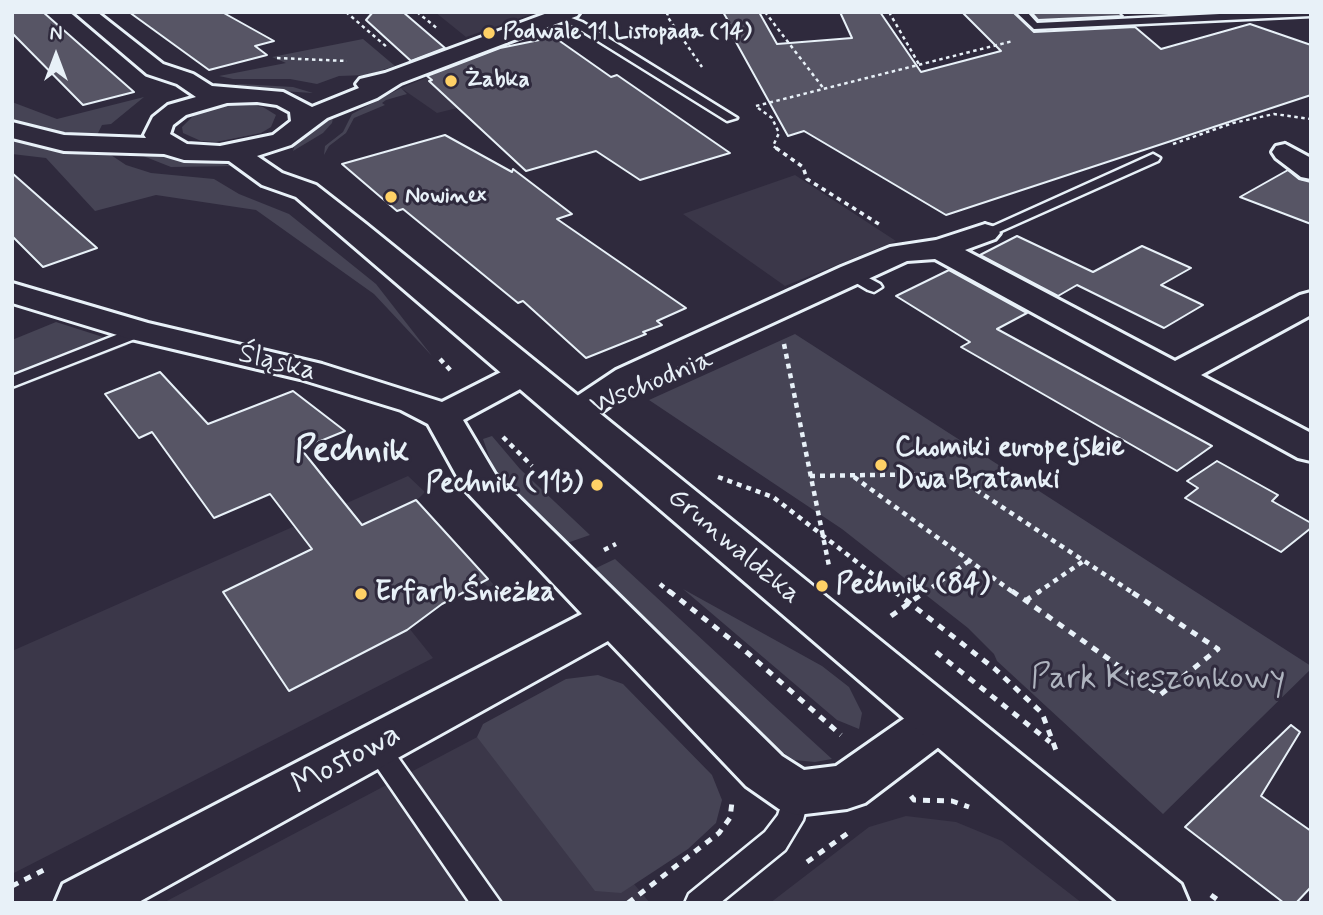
<!DOCTYPE html>
<html>
<head>
<meta charset="utf-8">
<style>
  body { margin:0 }
  #map { position:relative; width:1323px; height:915px; overflow:hidden; background:#2f2a3d; font-family:Mynerve,sans-serif }
  canvas { display:block }
  .frame { position:absolute; inset:0; border:14px solid #e8f1f8; pointer-events:none }
  .north { position:absolute; left:21px; top:21px; width:70px; height:70px; -webkit-text-stroke:5px #2f2a3d; paint-order:stroke; rotate:0deg; font-size:19px; font-weight:700; line-height:28px; text-align:center; color:#e8f1f8 }
  .north::after { content:''; display:block; margin:auto; width:24px; height:32px; background:#e8f1f8; clip-path:polygon(50% 0,100% 100%,50% 72%,0 100%) }
</style>
</head>
<body>
<div id="map">
<canvas width="1323" height="915"></canvas>
<div class="frame"></div>
<div class="north">N</div>
</div>
<script>
const ctx = document.querySelector('canvas').getContext('2d');
ctx.lineJoin = 'round';
function fill(path, color) {
  ctx.fillStyle = color;
  ctx.fill(path, 'evenodd');
}
function poly(rows) {
  const path = new Path2D();
  for (const r of rows) {
    path.moveTo(r[0], r[1]);
    for (let i = 2; i < r.length; i += 2) path.lineTo(r[i], r[i + 1]);
  }
  return path;
}
function trace(path, color, width, dash) {
  ctx.strokeStyle = color;
  ctx.lineWidth = width;
  ctx.lineCap = dash ? 'butt' : 'round';
  ctx.setLineDash(dash || []);
  ctx.stroke(path);
}
function label(font, color, halo, rows, align = 'center') {
  ctx.font = font + ' Mynerve,sans-serif';
  ctx.lineWidth = 6;
  ctx.setLineDash([]);
  ctx.textBaseline = 'middle';
  ctx.strokeStyle = halo;
  ctx.fillStyle = color;
  for (const [text, x, y, turn = 0] of rows) {
    ctx.save();
    ctx.translate(x, y);
    ctx.rotate((+turn || 0) * Math.PI / 180);
    ctx.textAlign = isNaN(turn) ? turn : align;
    if (halo) ctx.strokeText(text, 0, 0);
    ctx.fillText(text, 0, 0);
    ctx.restore();
  }
}
fill(poly([
  [435,12,537,12,466,37],
  [483,55,534,89,437,113,401,88],
  [795,175,896,241,785,286,683,214],
  [408,476,425,492,417,500,494,585,488,587,483,582,405,623,433,658,12,874,12,651],
  [500,725,650,903,163,903],
  [906,816,956,822,1002,841,1082,903,770,903,869,827]
]), '#3b3749');
fill(poly([
  [363,39,395,66,367,75,339,76,317,84,290,79,233,79,219,76,286,63,272,57],
  [240,84,293,87,313,93,216,87],
  [401,88,407,94,386,100,382,103,385,105,354,118,346,133,329,146,324,155,325,146,343,132,352,114],
  [144,97,111,124,102,125,96,137,98,153,108,153,126,165,151,173,214,179,239,194,289,214,376,284,432,356,374,294,256,210,156,195,95,211,46,158,12,154,12,102,57,119],
  [251,105,263,107,276,115,271,127,261,133,216,142,201,141,183,133,182,127,195,114,222,106],
  [334,114,332,123,323,133,293,151,296,141,317,121],
  [143,149,184,159,237,166,171,167,133,152],
  [56,322,128,345,12,390,12,340],
  [795,334,1311,666,1311,669,1163,814,997,661,994,654,968,628,842,529,649,400],
  [492,436,520,469,590,535,567,543,495,473,483,439],
  [615,559,773,705,832,759,815,762,794,760,773,746,592,570],
  [683,589,822,666,849,687,862,713,859,729,837,720],
  [598,675,623,684,712,775,722,800,716,823,688,849,621,893,595,891,477,737,483,724,566,679]
]), '#464455');
const building = poly([
  [12,12,43,12,134,92,83,105,12,33,12,12],
  [129,12,222,12,274,41,255,46,267,55,209,70,129,12],
  [373,12,403,12,445,48,411,61,366,20,373,12],
  [723,12,759,12,777,44,852,38,840,12,880,12,921,72,1001,51,962,12,1013,12,1034,32,1135,27,1161,49,1250,24,1311,45,1311,95,946,215,804,131,788,136,726,24,730,24,723,12],
  [1031,12,1118,12,1123,16,1038,20,1031,12],
  [554,37,611,77,617,75,730,153,640,180,596,151,526,171,429,81,432,80,427,76,500,48,554,37],
  [445,135,512,172,513,169,572,214,557,219,686,308,657,321,662,325,643,332,646,334,586,358,523,301,518,303,403,209,397,211,342,164,445,135],
  [1288,170,1299,179,1311,182,1311,224,1240,197,1288,170],
  [12,173,97,248,43,267,12,236,12,173],
  [1017,236,1093,272,1142,246,1191,268,1161,285,1203,305,1164,328,1077,285,1058,296,980,255,1017,236],
  [949,270,1027,313,997,329,1212,446,1177,471,961,347,970,342,896,296,949,270],
  [160,372,208,424,293,391,345,431,301,449,362,525,416,500,488,579,442,604,407,630,289,691,223,592,312,549,270,494,214,518,152,432,139,438,105,394,160,372],
  [1217,461,1278,495,1272,501,1311,523,1311,528,1281,552,1185,498,1198,488,1187,481,1217,461],
  [1291,725,1300,732,1261,796,1311,831,1311,887,1296,903,1284,903,1185,827,1291,725]
]);
fill(building, '#575565');
trace(building, '#e8f1f8', 2);
const lane = poly([
  [1016,12,1027,12,1037,23,1260,12,1311,12,1311,16,1034,29,1016,12],
  [558,13,582,22,737,118,727,121,574,26,554,18,554,14,558,13],
  [1153,154,1160,158,1158,161,990,236,985,237,978,233,1153,154],
  [852,269,880,284,882,287,874,292,868,290,846,277,844,274,852,269],
  [139,326,147,331,145,335,12,387,12,376,139,326],
  [376,736,385,739,501,903,470,903,367,753,363,746,367,739,376,736],
  [797,782,806,785,810,793,803,820,785,850,720,903,685,903,689,894,765,832,778,815,788,785,797,782]
]);
const street = poly([
  [1285,144,1311,158,1311,179,1301,177,1276,158,1272,152,1276,146,1285,144],
  [985,224,995,227,1000,233,995,239,965,250,1175,361,1300,295,1311,292,1311,315,1201,375,1311,433,1311,461,1298,458,935,259,907,261,640,384,588,422,575,425,562,422,557,414,562,406,616,370,841,267,890,247,936,240,985,224],
  [12,283,148,323,322,364,442,402,513,366,525,362,537,366,543,373,537,380,463,420,495,474,782,756,804,770,836,766,922,706,939,700,956,706,963,720,956,734,865,803,847,809,797,815,779,809,746,786,608,641,137,903,55,903,63,884,582,614,464,489,428,424,401,410,300,379,127,338,12,303,12,283]
]);
const secondary = poly([
  [74,12,97,12,163,64,193,74,212,86,283,92,312,107,359,88,356,84,360,79,385,73,550,12,580,12,577,16,401,83,377,98,327,118,291,145,257,156,282,173,316,185,366,224,1181,884,1189,903,1119,903,296,197,262,185,229,161,184,160,164,154,64,151,12,138,12,122,64,135,146,138,144,135,153,117,168,105,196,97,177,84,147,74,74,12],
  [257,102,277,105,290,112,291,121,273,135,220,146,187,144,170,134,173,125,186,115,227,103,257,102]
]);
trace(lane, '#e8f1f8', 5);
trace(street, '#e8f1f8', 6);
trace(secondary, '#e8f1f8', 6);
trace(poly([
  [346,12,388,48],
  [417,12,438,29],
  [668,12,667,16,702,67],
  [765,12,824,89],
  [889,12,920,66],
  [277,58,347,61],
  [756,106,1013,41],
  [758,108,772,118,779,133,773,146,779,150],
  [1173,144,1233,123,1274,114,1311,119]
]), '#e8f1f8', 2.5, [3.5, 3.5]);
trace(poly([
  [776,148,803,167,807,179,882,226]
]), '#e8f1f8', 3.5, [4.5, 4.5]);
trace(poly([
  [784,344,829,566],
  [440,359,453,373],
  [503,437,532,466],
  [810,476,935,474,958,478,1133,593],
  [718,477,773,497,897,593],
  [854,477,1014,593],
  [604,550,616,544],
  [660,584,671,593],
  [924,593,969,561],
  [1037,593,1085,560]
]), '#e8f1f8', 4.5, [5, 5]);
trace(poly([
  [669,591,743,649,841,735],
  [894,591,995,669,1042,713,1057,753],
  [1012,591,1160,695,1218,649,1130,591],
  [1025,601,1040,591],
  [891,616,926,591],
  [936,652,1050,742],
  [911,796,914,800,952,801,969,807],
  [807,862,848,833],
  [12,886,46,869],
  [1211,895,1222,903],
  [628,903,719,833,730,818,732,802]
]), '#e8f1f8', 5, [7, 7]);
fill(lane, '#2f2a3d');
fill(street, '#2f2a3d');
fill(secondary, '#2f2a3d');
for (const [x, y, r, color] of [
  [489,33,7,"#ffd166"],
  [451,81,7,"#ffd166"],
  [391,197,7,"#ffd166"],
  [881,465,7,"#ffd166"],
  [597,485,7,"#ffd166"],
  [822,586,7,"#ffd166"],
  [361,594,7,"#ffd166"]
]) {
  const dot = new Path2D();
  dot.arc(x, y, r, 0, 2 * Math.PI);
  ctx.fillStyle = color;
  ctx.fill(dot);
  trace(dot, '#2f2a3d', 2.5);
}
label('bold 23px', '#e8f1f8', '#2f2a3d', [
  ["Podwale 11 Listopada (14)",503,33],
  ["Żabka",465,81],
  ["Nowinex",405,197]
], 'left');
label('28px', '#e8f1f8', '#2f2a3d', [
  ["Śląska",277,364,14],
  ["Wschodnia",652,384,-22],
  ["Grunwaldzka",733,547,40]
]);
label('bold 28px', '#e8f1f8', '#2f2a3d', [
  ["Chomiki europejskie",895,449],
  ["Dwa Bratanki",895,481],
  ["Pechnik (113)",583,485,"right"],
  ["Pechnik (84)",836,586],
  ["Erfarb Śnieżka",375,594]
], 'left');
label('33px', '#afb4bf', '#2f2a3d', [
  ["Park Kieszonkowy",1158,680]
]);
label('33px', '#e8f1f8', '#2f2a3d', [
  ["Mostowa",347,761,-28]
]);
label('bold 35px', '#e8f1f8', '#2f2a3d', [
  ["Pechnik",352,453]
]);
</script>
</body>
</html>
